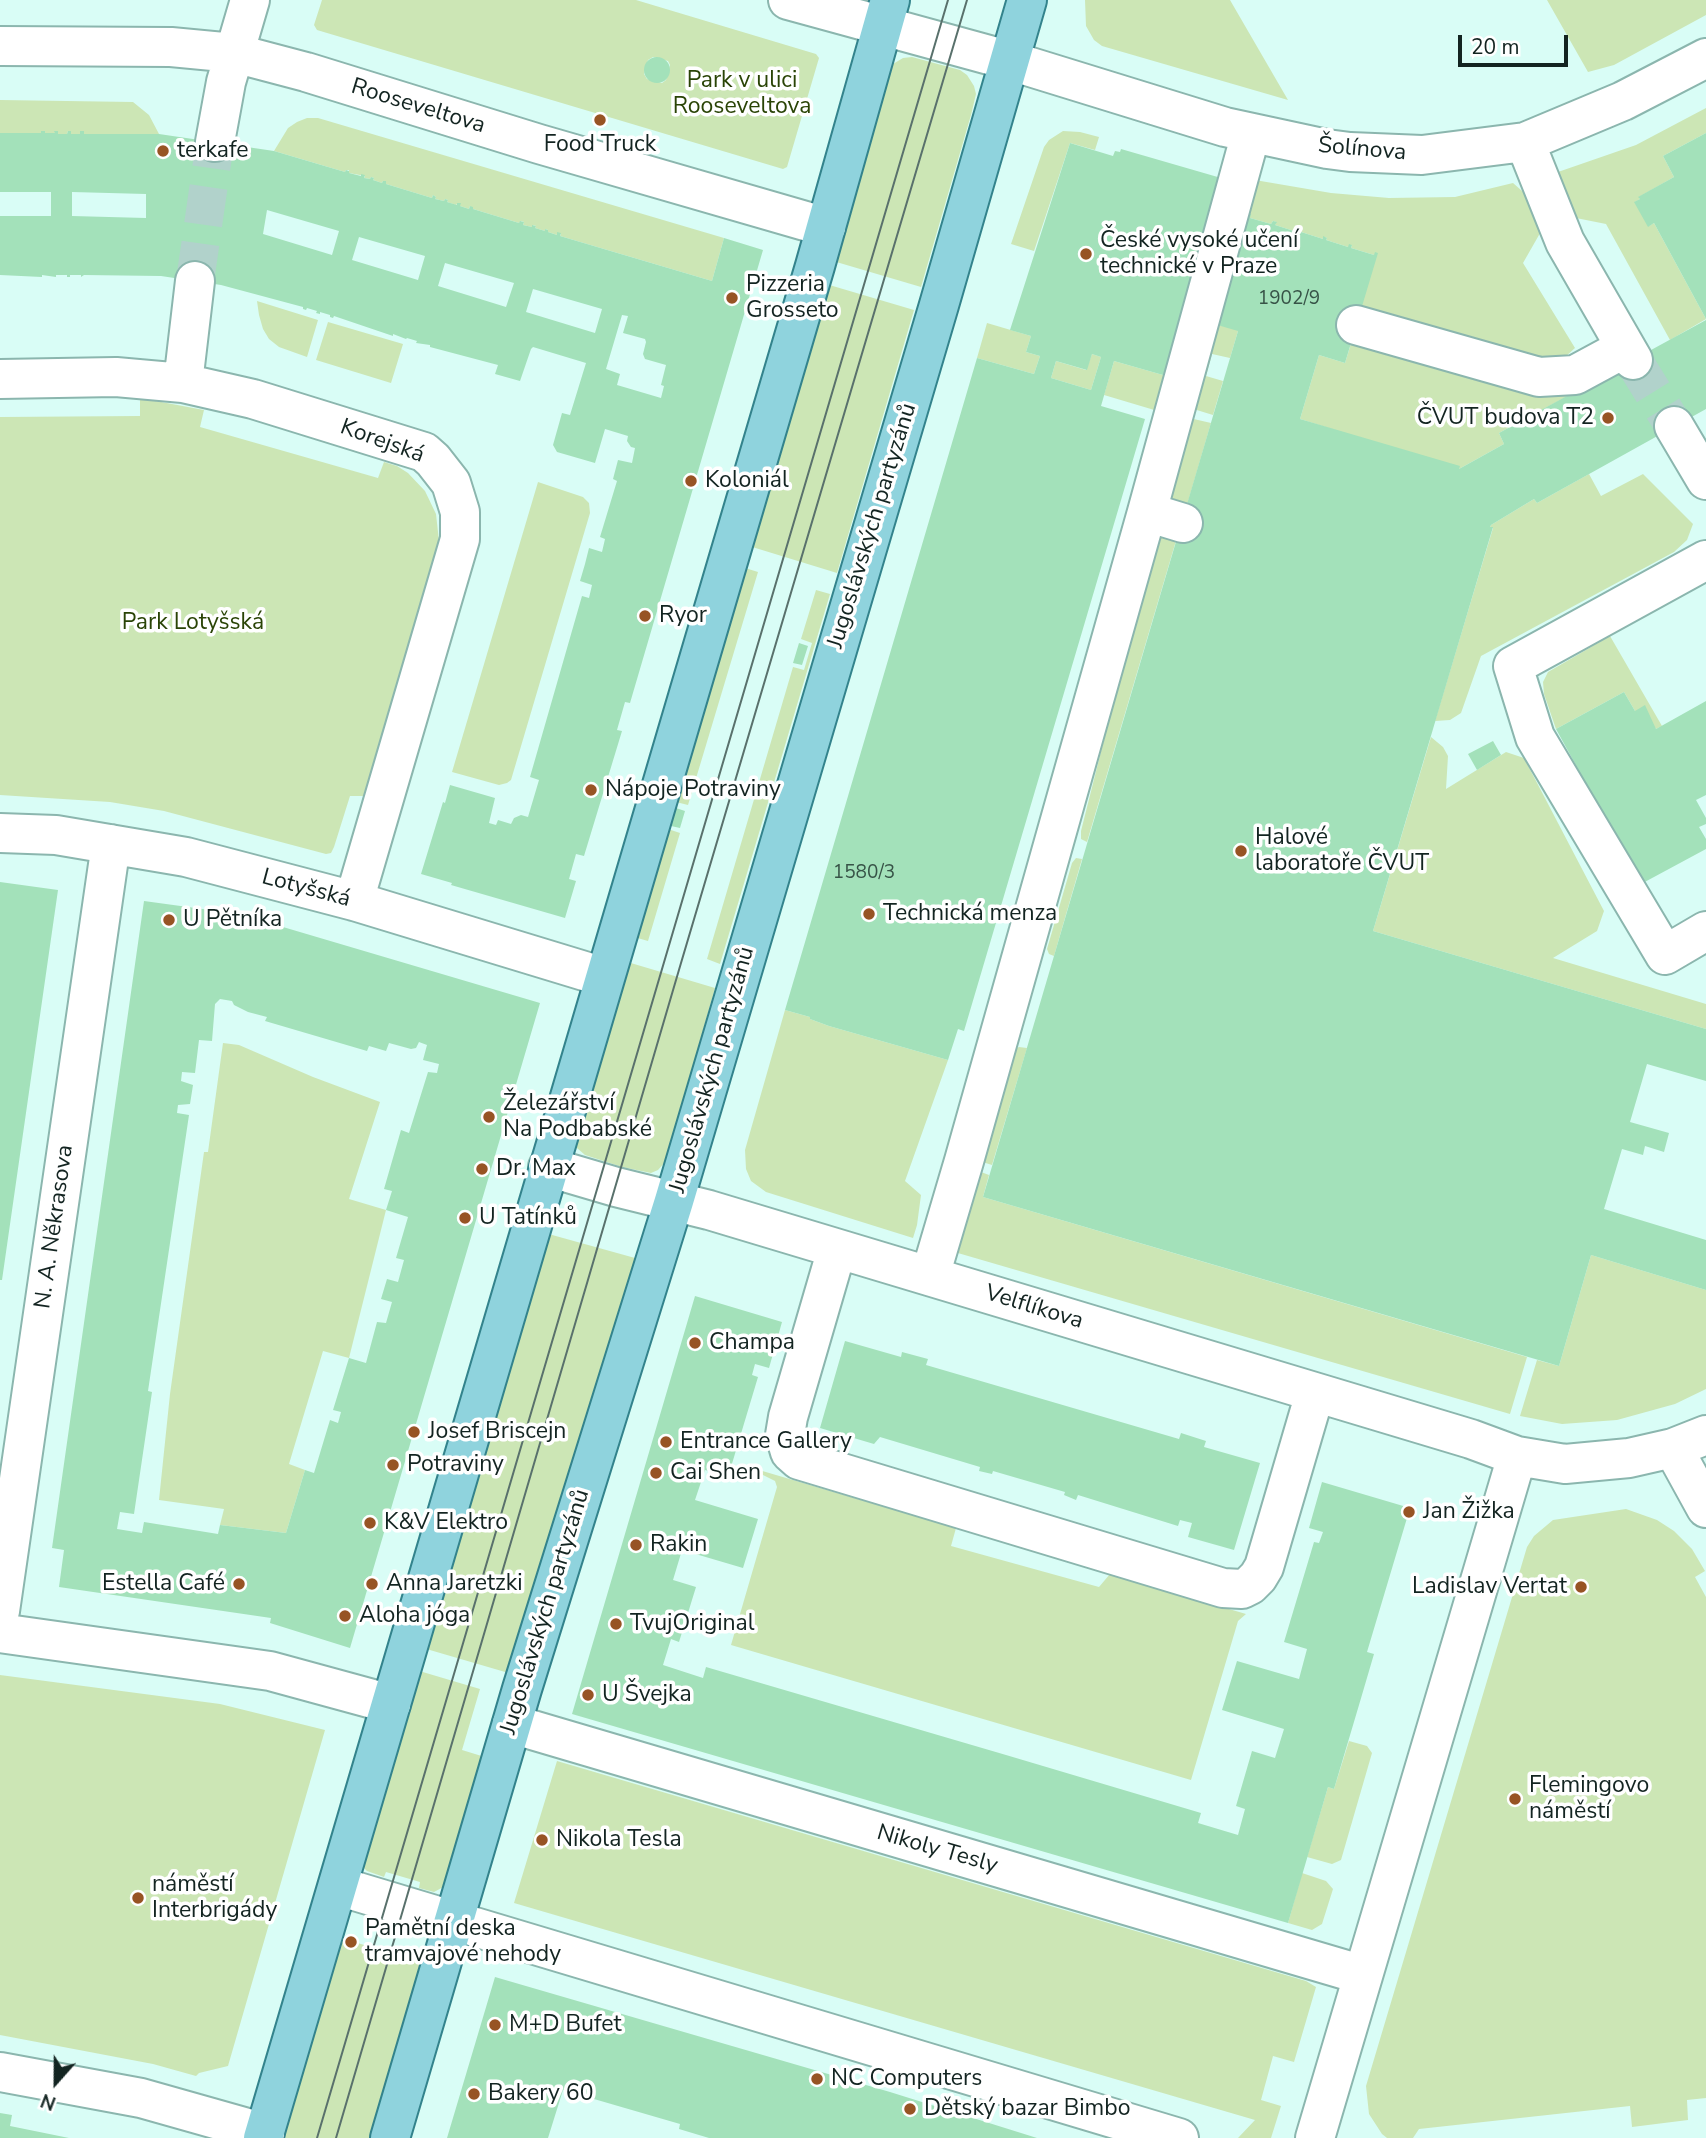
<!DOCTYPE html>
<html>
<head>
<meta charset="utf-8">
<style>
  body { margin:0 }
  #map { position:relative; width:1706px; height:2138px; overflow:hidden; background:#d9fdf6; font-family:"Nunito Sans",sans-serif }
  canvas { display:block }
  .north { position:absolute; left:21px; top:2047px; width:70px; height:70px; -webkit-text-stroke:5px #fff; paint-order:stroke; rotate:201deg; font-size:19px; font-weight:700; line-height:28px; text-align:center; color:#132421 }
  .north::after { content:''; display:block; margin:auto; width:24px; height:32px; background:#132421; clip-path:polygon(50% 0,100% 100%,50% 72%,0 100%) }
  .scale { position:absolute; left:1458px; top:35px; width:110px; height:32px; box-sizing:border-box; border:4px solid #132421; border-top:0; padding-left:9px; font-size:21px; line-height:24px; white-space:nowrap; color:#132421; -webkit-text-stroke:5px #fff; paint-order:stroke }
</style>
</head>
<body>
<div id="map">
<canvas width="1706" height="2138"></canvas>
<div class="north">N</div>
<div class="scale">20 m</div>
</div>
<script>
const ctx = document.querySelector('canvas').getContext('2d');
ctx.lineJoin = 'round';
function fill(path, color) {
  ctx.fillStyle = color;
  ctx.fill(path, 'evenodd');
}
function poly(rows) {
  const path = new Path2D();
  for (const r of rows) {
    if (r.length === 3) {
      path.moveTo(r[0] + r[2], r[1]);
      path.arc(r[0], r[1], r[2], 0, 2 * Math.PI);
      continue;
    }
    path.moveTo(r[0], r[1]);
    for (let i = 2; i < r.length; i += 2) path.lineTo(r[i], r[i + 1]);
  }
  return path;
}
function trace(path, color, width, dash) {
  ctx.strokeStyle = color;
  ctx.lineWidth = width;
  ctx.lineCap = dash ? 'butt' : 'round';
  ctx.setLineDash(dash || []);
  ctx.stroke(path);
}
function label(font, color, halo, rows, align = 'center') {
  ctx.font = font + ' "Nunito Sans",sans-serif';
  ctx.lineWidth = 7;
  ctx.setLineDash([]);
  ctx.textBaseline = 'middle';
  ctx.strokeStyle = halo;
  ctx.fillStyle = color;
  for (const [text, x, y, turn = 0] of rows) {
    ctx.save();
    ctx.translate(x, y);
    ctx.rotate((+turn || 0) * Math.PI / 180);
    ctx.textAlign = isNaN(turn) ? turn : align;
    if (halo) ctx.strokeText(text, 0, 0);
    ctx.fillText(text, 0, 0);
    ctx.restore();
  }
}
fill(poly([
  [322,0,636,0,816,54,819,58,787,167,783,169,317,30,314,25],
  [653,57,668,61,670,65,666,80,662,83,647,79,644,74,648,60],
  [1085,0,1230,0,1288,100,1102,46,1094,40,1086,26],
  [1547,0,1706,0,1706,15,1614,65,1588,72],
  [912,57,960,70,967,75,974,86,976,94,971,115,921,287,833,261,887,76,893,64,903,58],
  [0,100,133,102,149,115,159,134,84,134,80,131,80,134,71,134,70,131,68,131,67,134,58,134,55,131,55,133,45,133,45,131,42,131,41,133,0,133],
  [1706,108,1706,133,1663,156,1674,177,1639,197,1640,199,1635,202,1649,226,1654,223,1706,319,1670,340,1606,224,1571,217,1560,195,1558,172,1636,145],
  [307,118,318,118,724,238,712,281,560,236,561,234,557,233,557,235,548,232,548,230,545,229,545,231,535,228,536,226,533,225,532,227,523,225,524,222,521,221,519,223,473,209,470,206,469,209,460,206,460,203,458,203,456,205,447,202,448,200,445,199,444,201,435,199,436,197,433,195,432,198,386,184,386,181,383,181,382,183,373,180,374,178,371,177,370,179,364,178,365,176,349,173,349,170,346,170,345,172,274,151,288,128,297,122],
  [1063,131,1080,132,1099,137,1095,150,1070,143,1034,251,1011,244,1044,147,1049,140],
  [1249,179,1331,193,1389,198,1455,197,1513,183,1538,205,1547,221,1523,263,1575,348,1564,358,1539,361,1360,311,1374,255,1351,248,1352,245,1348,247,1326,240,1327,238,1324,237,1323,239,1301,232,1301,230,1298,229,1297,232,1275,225,1276,222,1273,221,1271,224,1250,218,1247,214,1238,331,1230,358,1212,354,1206,376,1223,381,1213,415,1187,407],
  [826,284,914,310,837,573,749,546],
  [257,301,318,320,307,357,279,347,269,339,263,329,259,315],
  [328,322,403,344,391,383,316,360],
  [987,323,1031,336,1026,352,1040,356,1034,374,977,358],
  [1353,337,1575,392,1499,433,1504,444,1459,469,1300,419,1319,355,1345,363],
  [1092,354,1101,357,1091,390,1051,378,1056,361,1086,370],
  [1114,361,1170,377,1161,412,1104,395],
  [140,398,204,410,200,427,378,478,384,462,397,466,408,473,425,491,436,514,439,541,365,796,350,796,334,847,331,853,326,854,164,811,110,802,0,795,0,417,140,416],
  [1185,417,1211,423,1185,512,1177,509,1168,496],
  [1589,474,1601,496,1643,474,1693,524,1687,540,1674,552,1481,656,1461,713,1450,720,1435,721,1493,528,1490,527,1491,525,1534,499,1537,503],
  [538,482,583,497,589,503,590,513,511,780,507,783,499,785,452,772],
  [1178,534,1087,842,1081,839,1081,831,1154,541,1158,536],
  [742,567,758,572,688,805,676,802,668,829,680,833,648,941,634,937],
  [816,590,830,594,720,964,707,959,793,667,804,670,812,643,801,639],
  [1610,636,1662,726,1656,729,1635,711,1624,692,1556,729,1544,694,1543,682,1548,672],
  [1431,737,1443,747,1448,756,1446,789,1506,752,1524,758,1604,911,1597,931,1553,958,1706,1004,1706,1029,1373,931],
  [1076,858,1082,859,1054,956,1049,954,1047,949,1072,863],
  [624,961,715,988,666,1161,658,1170,651,1173,622,1167,585,1155,577,1148,575,1142],
  [785,1010,810,1017,810,1019,829,1026,948,1060,905,1181,921,1195,917,1225,913,1238,766,1192,751,1181,746,1169,745,1150],
  [223,1043,239,1045,313,1077,380,1102,349,1199,386,1210,349,1358,323,1351,289,1464,305,1470,286,1533,220,1525,224,1509,159,1500,170,1394,204,1152,208,1152],
  [1019,1047,1027,1048,992,1165,976,1160,1015,1049],
  [973,1169,989,1175,983,1197,1527,1357,1510,1414,951,1251],
  [545,1233,635,1258,512,1674,423,1648],
  [1591,1255,1706,1290,1706,1389,1675,1404,1617,1420,1562,1424,1520,1416,1537,1360,1559,1366],
  [759,1470,956,1528,951,1546,1099,1587,1110,1574,1246,1614,1238,1621,1191,1780,731,1645,777,1487,775,1481,759,1473],
  [1626,1509,1657,1520,1674,1531,1692,1549,1705,1571,1695,1577,1706,1597,1706,2098,1687,2100,1688,2120,1632,2127,1630,2106,1419,2129,1413,2138,1387,2138,1382,2134,1369,2114,1366,2086,1527,1547,1534,1536,1553,1520],
  [416,1670,480,1689,462,1750,488,1758,447,1885,434,1892,419,1888,420,1882,386,1872,384,1877,367,1871,360,1864],
  [0,1675,220,1704,325,1730,228,2066,199,2073,196,2076,153,2064,0,2035],
  [1349,1741,1367,1746,1372,1753,1341,1860,1332,1864,1307,1857,1328,1787,1334,1789],
  [557,1761,1306,1981,1316,1987,1294,2062,1273,2056,1261,2100,1281,2106,1271,2138,1238,2138,1255,2120,514,1903],
  [1302,1873,1326,1881,1333,1889,1322,1924,1312,1930,1288,1923],
  [337,1937,429,1964,377,2138,280,2138]
]), '#cce6b5');
fill(poly([
  [657,70,13],
  [41,131,45,131,45,133,55,133,54,131,58,131,58,134,67,134,68,131,71,131,71,134,80,134,80,131,84,131,84,134,159,134,274,151,345,172,346,170,349,171,349,173,361,176,361,174,365,175,364,178,370,179,371,177,374,178,373,180,382,183,383,181,386,181,386,184,432,198,433,195,436,197,435,199,444,201,445,199,448,200,447,202,457,205,457,203,461,203,460,206,469,209,470,206,473,207,473,209,519,223,520,221,524,222,523,225,532,227,532,225,536,226,535,228,545,231,545,229,548,230,548,232,557,235,557,232,561,233,560,236,712,281,724,238,763,250,630,703,625,702,617,730,622,731,584,856,576,854,569,879,576,881,565,918,451,885,452,883,421,874,443,802,445,803,450,785,495,798,489,823,496,825,498,820,511,824,514,818,521,815,528,817,539,780,530,777,582,596,589,598,592,585,580,581,585,564,589,548,602,552,605,539,600,537,617,481,613,479,618,460,632,463,635,448,631,447,627,441,628,436,605,429,595,463,557,452,553,445,562,413,570,415,586,363,533,347,531,349,520,381,495,374,498,365,430,347,430,345,416,343,417,341,407,338,406,339,393,334,393,336,334,316,333,318,330,317,330,315,320,312,320,314,316,313,317,311,307,308,306,310,303,309,303,307,221,285,161,276,84,275,81,277,81,275,70,275,70,277,67,277,67,275,56,275,56,277,42,275,42,277,0,275,0,216,51,216,51,192,0,192,0,133,41,133],
  [72,192,146,194,146,218,72,216],
  [267,210,339,231,332,255,263,234],
  [359,237,425,256,418,280,352,260],
  [445,263,514,283,506,307,438,286],
  [533,289,602,309,595,333,526,312],
  [622,315,628,316,623,333,645,339,646,342,643,354,645,359,666,365,661,385,664,386,661,398,617,385,620,374,606,369],
  [1706,133,1706,319,1654,223,1648,227,1634,202,1640,199,1638,197,1674,177,1663,156],
  [1070,143,1113,156,1115,151,1120,152,1121,149,1228,180,1170,377,1114,361,1101,406,1145,419,964,1031,958,1029,948,1060,829,1026,810,1019,810,1017,785,1010,977,358,1034,374,1040,356,1026,352,1031,336,1010,330],
  [1092,354,1101,357,1091,390,1051,378,1056,361,1087,370],
  [1246,214,1251,214,1250,218,1271,224,1273,221,1277,222,1275,225,1297,232,1298,229,1301,230,1301,232,1323,239,1323,236,1327,238,1326,240,1348,247,1349,244,1352,245,1351,248,1374,255,1375,252,1378,253,1345,363,1319,355,1300,419,1460,466,1459,469,1504,444,1499,433,1706,320,1706,409,1537,503,1534,499,1491,525,1490,527,1493,527,1373,931,1706,1029,1706,1081,1647,1064,1630,1122,1669,1133,1664,1152,1645,1146,1643,1155,1622,1149,1604,1209,1706,1240,1706,1290,1591,1255,1559,1366,983,1197,1238,331,1214,324],
  [799,643,808,646,802,665,793,663],
  [1624,692,1635,711,1645,705,1656,729,1706,701,1706,795,1696,800,1706,818,1706,824,1699,827,1706,839,1706,849,1641,884,1556,729],
  [1493,741,1501,755,1477,770,1468,754],
  [676,808,685,811,680,828,671,826],
  [0,882,58,890,2,1280,0,1280],
  [144,901,239,914,540,1003,350,1648,270,1623,271,1618,59,1587,64,1550,52,1548],
  [220,999,232,1001,234,1005,248,1012,267,1017,265,1021,367,1051,369,1046,386,1051,389,1043,411,1049,416,1048,419,1042,427,1045,423,1060,439,1064,437,1073,428,1072,409,1133,401,1130,384,1189,392,1191,386,1210,408,1217,396,1258,404,1260,398,1282,387,1279,381,1299,392,1302,386,1323,377,1322,366,1363,349,1358,333,1410,341,1412,338,1423,330,1420,314,1473,305,1470,286,1533,220,1525,218,1534,144,1522,142,1533,117,1529,120,1512,134,1514,152,1392,148,1391,189,1115,177,1113,178,1105,190,1104,193,1085,181,1081,182,1072,195,1073,199,1040,212,1041,215,1004],
  [695,1296,782,1322,769,1368,755,1364,752,1375,758,1377,728,1477,705,1470,695,1500,758,1519,743,1568,682,1550,673,1580,696,1587,679,1642,671,1639,663,1665,703,1678,706,1667,1006,1755,1201,1813,1198,1823,1238,1835,1245,1809,1236,1806,1252,1751,1275,1758,1284,1729,1222,1710,1237,1661,1299,1679,1307,1649,1284,1642,1314,1542,1319,1543,1323,1532,1309,1528,1322,1482,1410,1508,1367,1652,1374,1654,1359,1705,1334,1789,1328,1787,1288,1923,572,1714],
  [845,1341,901,1357,902,1352,928,1359,926,1365,1179,1439,1181,1433,1206,1441,1204,1447,1260,1463,1234,1550,1188,1537,1192,1523,1180,1520,1178,1526,1078,1495,1076,1500,1064,1495,1065,1492,993,1471,992,1474,979,1471,980,1467,880,1437,874,1444,820,1428],
  [495,1977,890,2092,1037,2138,709,2138,679,2129,680,2124,563,2090,548,2138,447,2138],
  [0,2113,12,2115,10,2126,69,2138,0,2138]
]), '#a3e1ba');
trace(poly([
  [195,281,215,142],
  [1633,360,1674,426]
]), '#b1d2cb', 38, [38, 19]);
const minor = poly([
  [788,0,1011,61,1225,127,1327,149,1350,152,1422,155,1525,142,1623,101,1706,58],
  [0,46,171,47,234,53,306,72,539,144,826,227],
  [215,142,226,82,250,0],
  [1525,142,1565,242,1633,360],
  [1356,325,1539,377,1575,375,1625,348],
  [0,379,116,377,183,383,253,399,424,452,433,460,451,483,460,512,460,539,354,901],
  [183,383,195,281],
  [1674,426,1706,480],
  [1147,512,1183,523],
  [1706,560,1513,666,1535,737,1665,955,1706,931],
  [0,833,56,835,186,857,354,901,604,977],
  [548,1167,616,1187,709,1210,1471,1439,1517,1456,1565,1464,1629,1458,1673,1448,1706,1435],
  [837,1249,788,1417,785,1435,790,1452,799,1460,809,1463,1223,1588,1242,1589,1250,1585,1258,1577,1264,1567,1315,1393],
  [930,1276,964,1161,1147,512,1251,133],
  [1673,1448,1706,1508],
  [0,1611,111,844],
  [0,1633,270,1671,391,1704],
  [512,1724,1363,1975],
  [338,1886,1179,2138],
  [0,2072,141,2098,265,2133],
  [1315,2138,1517,1456]
]);
const major = poly([
  [263,2138,815,266,890,0],
  [390,2138,522,1689,674,1201,939,305,1027,0]
]);
trace(minor, '#8bb6ae', 42);
trace(major, '#33838c', 42);
trace(minor, '#fff', 38);
trace(major, '#8fd3dd', 38);
trace(poly([
  [317,2138,948,0],
  [336,2138,681,963,967,0]
]), '#59716c', 2);
for (const [x, y, r, color] of [
  [600,120,7,"#975424"],
  [163,151,7,"#975424"],
  [1086,254,7,"#975424"],
  [732,298,7,"#975424"],
  [1608,418,7,"#975424"],
  [691,481,7,"#975424"],
  [645,616,7,"#975424"],
  [591,790,7,"#975424"],
  [1241,851,7,"#975424"],
  [869,914,7,"#975424"],
  [169,920,7,"#975424"],
  [489,1117,7,"#975424"],
  [482,1169,7,"#975424"],
  [465,1218,7,"#975424"],
  [695,1343,7,"#975424"],
  [414,1432,7,"#975424"],
  [666,1442,7,"#975424"],
  [393,1465,7,"#975424"],
  [656,1473,7,"#975424"],
  [1409,1512,7,"#975424"],
  [370,1523,7,"#975424"],
  [636,1545,7,"#975424"],
  [239,1584,7,"#975424"],
  [372,1584,7,"#975424"],
  [1581,1587,7,"#975424"],
  [345,1616,7,"#975424"],
  [616,1624,7,"#975424"],
  [588,1695,7,"#975424"],
  [1515,1799,7,"#975424"],
  [542,1840,7,"#975424"],
  [138,1898,7,"#975424"],
  [351,1942,7,"#975424"],
  [495,2025,7,"#975424"],
  [817,2079,7,"#975424"],
  [474,2094,7,"#975424"],
  [910,2109,7,"#975424"]
]) {
  const dot = new Path2D();
  dot.arc(x, y, r, 0, 2 * Math.PI);
  ctx.fillStyle = color;
  ctx.fill(dot);
  trace(dot, '#fff', 2.5);
}
label('19px', '#375347', null, [
  ["1902/9",1289,299],
  ["1580/3",864,873]
]);
label('23px', '#2a4406', '#fff', [
  ["Park v ulici",742,81],
  ["Rooseveltova",742,107],
  ["Park Lotyšská",193,623]
]);
label('23px', '#132421', '#fff', [
  ["Rooseveltova",418,107,17],
  ["Šolínova",1362,150,5],
  ["Korejská",382,442,20],
  ["Jugoslávských partyzánů",873,526,-73],
  ["Lotyšská",306,889,15],
  ["Jugoslávských partyzánů",713,1070,-74],
  ["N. A. Někrasova",55,1227,-82],
  ["Velflíkova",1034,1308,17],
  ["Jugoslávských partyzánů",546,1612,-73],
  ["Nikoly Tesly",937,1850,16]
]);
label('23px', '#132421', '#fff', [
  ["Food Truck",600,145,"center"],
  ["terkafe",177,151],
  ["České vysoké učení",1100,241],
  ["technické v Praze",1100,267],
  ["Pizzeria",746,285],
  ["Grosseto",746,311],
  ["ČVUT budova T2",1594,418,"right"],
  ["Koloniál",705,481],
  ["Ryor",659,616],
  ["Nápoje Potraviny",605,790],
  ["Halové",1255,838],
  ["laboratoře ČVUT",1255,864],
  ["Technická menza",883,914],
  ["U Pětníka",183,920],
  ["Železářství",503,1104],
  ["Na Podbabské",503,1130],
  ["Dr. Max",496,1169],
  ["U Tatínků",479,1218],
  ["Champa",709,1343],
  ["Josef Briscejn",428,1432],
  ["Entrance Gallery",680,1442],
  ["Potraviny",407,1465],
  ["Cai Shen",670,1473],
  ["Jan Žižka",1423,1512],
  ["K&V Elektro",384,1523],
  ["Rakin",650,1545],
  ["Estella Café",225,1584,"right"],
  ["Anna Jaretzki",386,1584],
  ["Ladislav Vertat",1567,1587,"right"],
  ["Aloha jóga",359,1616],
  ["TvujOriginal",630,1624],
  ["U Švejka",602,1695],
  ["Flemingovo",1529,1786],
  ["náměstí",1529,1812],
  ["Nikola Tesla",556,1840],
  ["náměstí",152,1885],
  ["Interbrigády",152,1911],
  ["Pamětní deska",365,1929],
  ["tramvajové nehody",365,1955],
  ["M+D Bufet",509,2025],
  ["NC Computers",831,2079],
  ["Bakery 60",488,2094],
  ["Dětský bazar Bimbo",924,2109]
], 'left');
</script>
</body>
</html>
